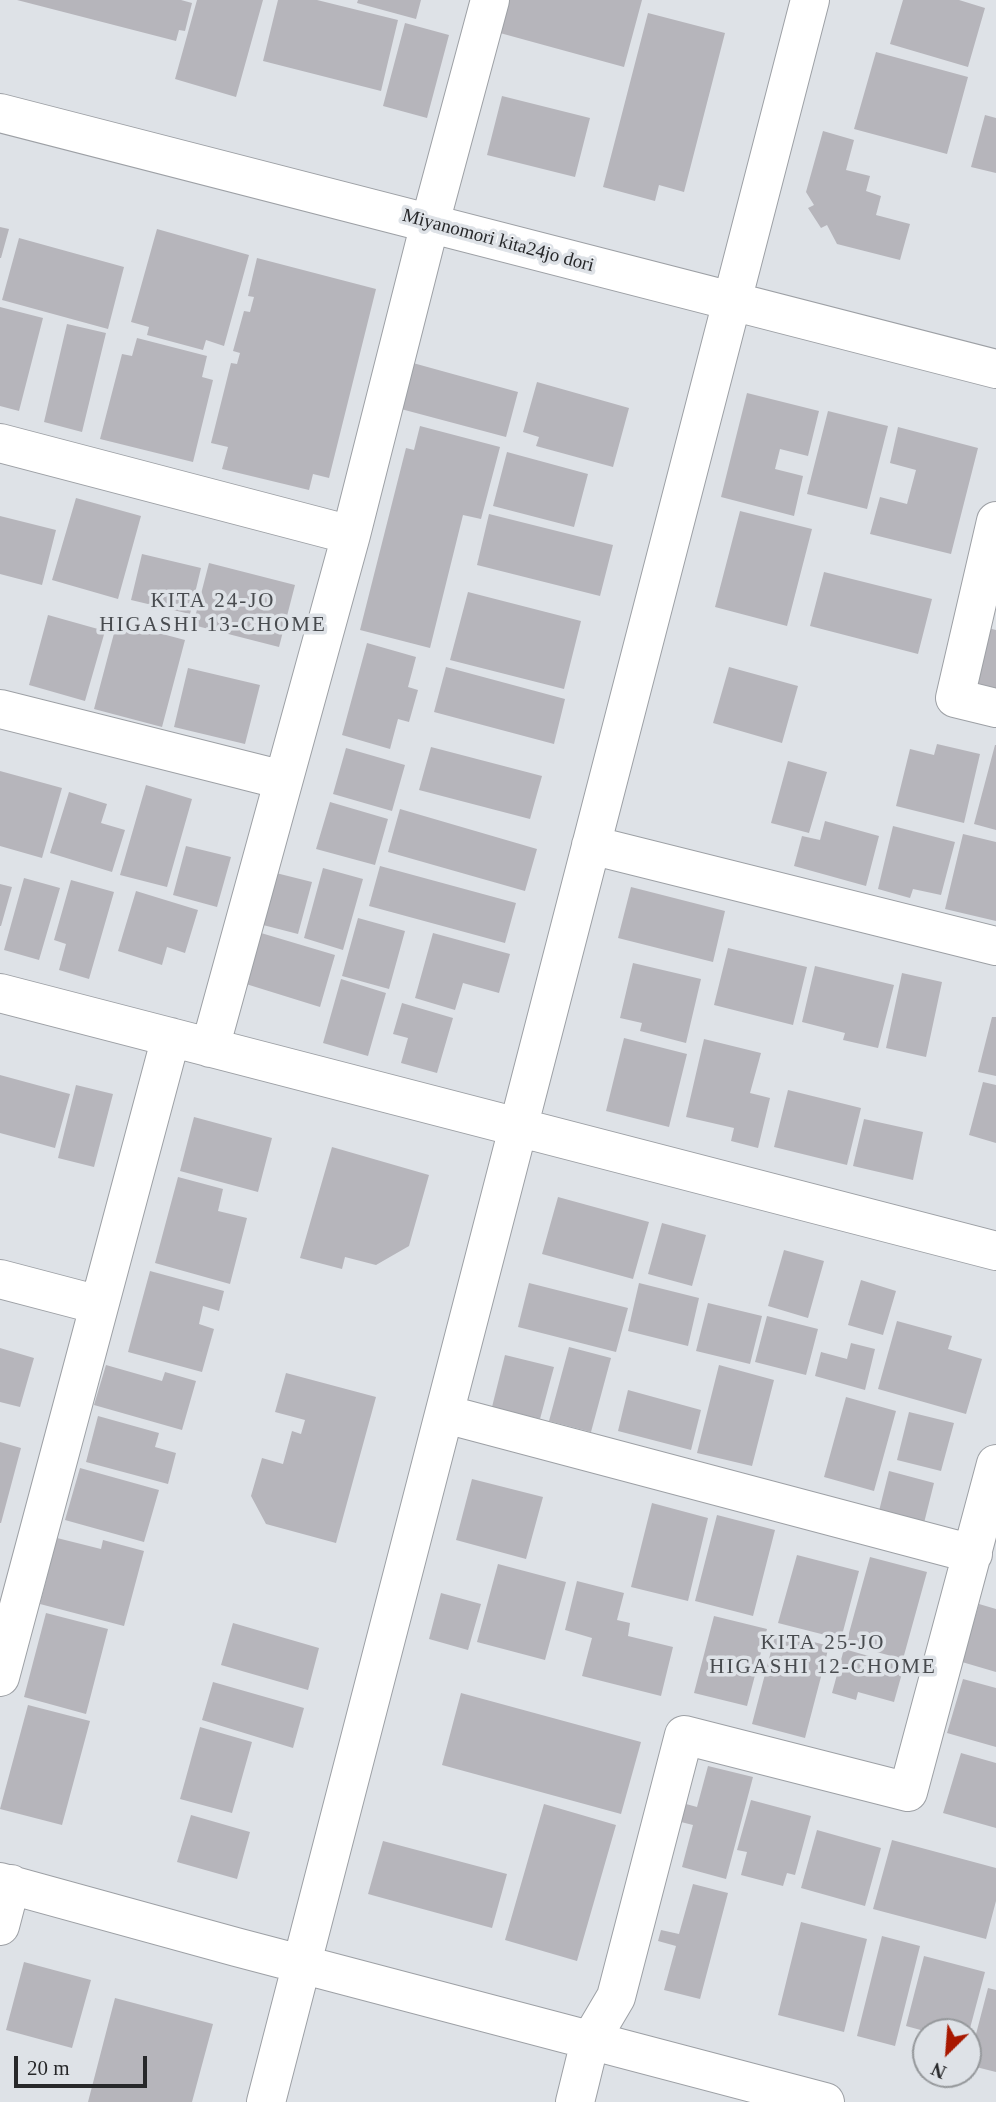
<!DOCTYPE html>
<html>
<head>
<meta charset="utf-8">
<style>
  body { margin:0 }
  #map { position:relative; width:996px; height:2102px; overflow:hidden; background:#dee2e7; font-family:Georgia,serif }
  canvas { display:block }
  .north { position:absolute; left:912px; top:2018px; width:70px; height:70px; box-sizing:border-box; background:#dee2e7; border:2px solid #95989b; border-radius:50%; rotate:205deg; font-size:19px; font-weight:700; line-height:28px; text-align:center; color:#27282a }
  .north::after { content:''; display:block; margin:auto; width:24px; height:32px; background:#a81800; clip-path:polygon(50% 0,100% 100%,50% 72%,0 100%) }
  .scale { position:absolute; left:14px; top:2056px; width:133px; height:32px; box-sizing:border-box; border:4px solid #27282a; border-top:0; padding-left:9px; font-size:21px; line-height:24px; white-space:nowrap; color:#27282a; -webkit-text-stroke:5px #dee2e7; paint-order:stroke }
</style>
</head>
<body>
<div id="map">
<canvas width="996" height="2102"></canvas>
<div class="north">N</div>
<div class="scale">20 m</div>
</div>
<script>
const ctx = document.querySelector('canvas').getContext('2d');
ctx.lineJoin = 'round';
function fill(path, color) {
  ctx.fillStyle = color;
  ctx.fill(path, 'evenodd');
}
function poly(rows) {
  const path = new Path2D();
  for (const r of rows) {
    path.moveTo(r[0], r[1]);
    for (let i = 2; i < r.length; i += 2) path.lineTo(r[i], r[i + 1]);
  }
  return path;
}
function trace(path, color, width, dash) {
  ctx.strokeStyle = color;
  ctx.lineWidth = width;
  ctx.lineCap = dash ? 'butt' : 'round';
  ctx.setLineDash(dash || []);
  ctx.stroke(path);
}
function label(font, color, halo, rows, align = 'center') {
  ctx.font = font + ' Georgia,serif';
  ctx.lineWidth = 7;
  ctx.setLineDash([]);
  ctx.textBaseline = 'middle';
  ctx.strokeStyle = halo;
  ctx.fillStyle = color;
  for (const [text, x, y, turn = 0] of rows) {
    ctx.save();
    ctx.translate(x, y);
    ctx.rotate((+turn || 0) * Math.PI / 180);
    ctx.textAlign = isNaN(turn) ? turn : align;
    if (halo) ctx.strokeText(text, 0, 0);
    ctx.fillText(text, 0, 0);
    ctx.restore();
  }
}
fill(poly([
  [17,0,181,0,192,3,185,31,179,30,176,41],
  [197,0,263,0,236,97,175,79],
  [278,0,317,0,398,20,381,91,263,61],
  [358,0,421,0,416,19,357,3],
  [509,0,642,0,624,67,500,33],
  [903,0,959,0,985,8,968,67,890,44],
  [648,13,725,33,684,192,659,185,655,201,603,187],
  [405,23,449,35,427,118,383,106],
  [876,52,968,77,947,154,854,129],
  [502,96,590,118,575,177,487,155],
  [985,115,996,118,996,173,971,167],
  [823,131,854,140,846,170,870,176,866,191,881,196,876,215,910,224,900,260,837,244,827,225,821,228,808,208,814,205,806,192],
  [0,227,9,229,1,258,0,258],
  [157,229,249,255,224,346,206,340,203,350,147,335,149,327,131,322],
  [19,238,124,267,108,329,2,300],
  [257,258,376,289,329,478,313,474,309,490,222,469,228,447,211,443,231,363,237,364,240,353,233,351,244,311,250,312,254,297,248,296],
  [0,307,43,318,19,411,0,406],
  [67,324,106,333,82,432,44,422],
  [137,338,207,356,202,377,213,380,193,462,100,439,122,354,132,356],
  [413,363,518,392,506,437,401,409],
  [537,382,629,408,613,467,536,446,539,437,523,432],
  [747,393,819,411,808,456,780,449,775,469,803,476,794,516,721,497],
  [828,411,888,426,867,509,807,494],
  [420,426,500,447,481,519,463,515,430,648,360,630,406,448,414,450],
  [898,427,978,448,951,554,870,534,880,497,907,504,916,470,890,463],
  [507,452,588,474,574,527,493,506],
  [76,498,141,516,118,599,52,580],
  [740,511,812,529,787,626,715,607],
  [489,514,613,545,600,596,477,565],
  [0,516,56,530,42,585,0,574],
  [142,554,201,568,190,614,131,600],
  [209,563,295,585,279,647,193,625],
  [824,572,932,599,918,654,810,626],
  [468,592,581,621,564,689,450,660],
  [48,615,105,631,85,701,29,685],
  [117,622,185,640,162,727,94,709],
  [988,628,996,630,996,692,973,686],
  [367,643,416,657,408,687,418,690,409,722,398,719,390,749,342,735],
  [446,667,565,699,554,744,434,712],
  [729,667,798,686,782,743,713,723],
  [188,668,260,685,245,744,174,727],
  [937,744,980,754,964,823,896,806,910,749,934,755],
  [995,745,996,745,996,830,974,824],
  [431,747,542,776,530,819,419,790],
  [346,748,405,765,392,811,333,794],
  [788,761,827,772,809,833,771,823],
  [0,771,62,788,42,858,0,846],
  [146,785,192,799,167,887,120,875],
  [69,792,107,804,101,823,125,830,112,872,50,853],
  [330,802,388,819,375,865,316,849],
  [400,809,537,849,525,891,388,852],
  [825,821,879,836,866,886,794,866,802,836,820,840],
  [893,826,955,842,941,895,913,889,910,898,878,889],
  [963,834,996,842,996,921,945,909],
  [186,846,231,857,217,907,173,895],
  [380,866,516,903,505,943,369,906],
  [323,868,363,879,343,950,304,938],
  [276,873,312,882,298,934,263,925],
  [24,878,60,888,39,960,4,950],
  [71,880,114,892,89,979,59,970,66,944,54,940],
  [0,884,12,887,1,926,0,926],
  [631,887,725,911,713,962,618,938],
  [136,891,198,910,185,953,167,947,162,965,118,951],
  [358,918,405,931,389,989,342,976],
  [261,933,335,955,320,1007,246,984],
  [433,933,510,954,499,993,463,983,455,1010,415,998],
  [728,948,807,967,793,1025,714,1005],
  [633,963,701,979,686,1043,640,1031,642,1023,620,1018],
  [815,966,894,985,878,1048,843,1040,845,1033,802,1022],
  [902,973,942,982,926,1057,886,1048],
  [341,979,386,993,368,1056,323,1043],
  [402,1003,453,1018,437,1073,401,1063,408,1038,393,1034],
  [992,1017,996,1017,996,1076,978,1072],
  [624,1038,687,1054,669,1127,606,1111],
  [704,1039,761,1053,750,1093,770,1098,758,1148,731,1141,734,1128,686,1117],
  [0,1075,70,1094,55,1148,0,1133],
  [983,1082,996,1085,996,1143,969,1135],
  [76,1085,113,1094,94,1167,58,1158],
  [788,1090,861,1108,847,1165,774,1147],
  [194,1117,272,1138,258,1192,180,1171],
  [864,1119,923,1132,913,1180,853,1166],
  [332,1147,429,1175,409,1246,376,1265,345,1257,342,1269,300,1258],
  [178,1177,223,1189,218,1211,247,1218,230,1284,155,1263],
  [558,1197,649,1222,633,1279,542,1254],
  [662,1223,706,1235,692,1286,648,1274],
  [784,1250,824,1261,808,1318,768,1306],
  [150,1271,224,1291,219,1311,203,1306,199,1324,214,1329,202,1372,128,1352],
  [861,1280,896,1291,883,1335,848,1325],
  [529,1283,628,1308,616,1352,518,1327],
  [639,1283,699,1298,688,1346,628,1331],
  [708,1303,762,1316,750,1364,696,1351],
  [767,1316,818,1329,806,1375,755,1362],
  [897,1321,952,1336,948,1349,982,1359,966,1414,878,1389],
  [851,1343,875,1349,865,1390,815,1376,821,1352,847,1359],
  [569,1347,611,1358,591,1432,549,1421],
  [0,1348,34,1358,20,1407,0,1402],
  [505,1355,554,1367,540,1419,492,1407],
  [106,1365,162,1381,165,1372,196,1381,182,1430,94,1405],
  [719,1365,774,1380,752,1466,697,1453],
  [286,1373,376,1397,336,1543,266,1524,251,1496,262,1458,283,1464,292,1431,301,1434,305,1420,275,1412],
  [628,1390,701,1410,691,1450,618,1431],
  [846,1397,896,1411,874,1491,824,1477],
  [909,1412,954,1423,941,1471,897,1460],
  [98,1416,159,1433,155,1447,176,1453,168,1484,86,1462],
  [0,1442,21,1448,1,1523,0,1523],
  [80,1468,159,1490,144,1542,65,1520],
  [889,1471,934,1483,924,1523,879,1511],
  [472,1479,543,1497,526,1559,456,1540],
  [652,1503,708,1518,688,1601,631,1587],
  [717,1515,775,1530,753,1616,695,1601],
  [57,1538,101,1549,103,1540,144,1551,124,1626,40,1604],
  [797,1555,859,1571,841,1639,778,1623],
  [870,1557,927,1572,903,1659,846,1644],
  [498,1564,566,1582,545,1660,477,1642],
  [577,1581,624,1593,617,1620,630,1623,628,1636,673,1647,661,1696,582,1676,592,1638,565,1630],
  [441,1593,481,1604,468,1650,429,1639],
  [979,1604,996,1609,996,1672,962,1662],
  [46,1613,108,1629,86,1714,24,1697],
  [714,1616,767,1629,747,1706,694,1693],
  [233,1623,319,1648,308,1690,221,1665],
  [776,1632,829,1646,805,1738,752,1724],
  [844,1649,904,1666,894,1702,858,1692,856,1700,832,1693],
  [963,1679,996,1688,996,1747,947,1733],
  [213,1682,304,1708,293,1748,202,1720],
  [461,1693,641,1742,621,1814,442,1765],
  [28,1705,90,1721,62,1825,0,1809],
  [200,1727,252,1742,232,1813,180,1799],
  [961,1753,996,1763,996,1828,943,1813],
  [708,1766,753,1777,726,1879,682,1867,693,1825,681,1822,686,1804,697,1807],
  [751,1800,811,1816,795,1875,787,1873,783,1886,741,1875,747,1852,737,1850],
  [544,1804,616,1825,577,1961,505,1940],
  [191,1815,250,1832,237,1879,177,1862],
  [817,1830,881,1848,865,1906,801,1888],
  [892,1840,996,1868,996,1901,986,1939,873,1909],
  [383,1841,507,1874,492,1928,368,1894],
  [693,1884,728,1893,700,1999,664,1990,676,1946,658,1941,661,1930,679,1934],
  [801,1922,867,1939,844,2032,778,2015],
  [882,1936,920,1946,895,2046,857,2036],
  [924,1956,985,1972,969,2032,928,2032,906,2026],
  [24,1962,91,1980,72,2048,6,2030],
  [988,1988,996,1990,996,2072,968,2065],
  [115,1998,213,2024,192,2102,88,2102]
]), '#b6b5bb');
const minor = poly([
  [0,113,996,369],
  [0,443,351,535],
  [996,521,955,698,996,708],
  [0,709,283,780],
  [591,845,996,946],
  [0,993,996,1251],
  [210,1048,351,535,430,223,490,0],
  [0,1279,99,1305],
  [445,1414,973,1554],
  [0,1677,171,1037],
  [0,1882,236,1947,825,2102],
  [0,1926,11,1884],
  [266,2102,810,0],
  [575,2102,590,2041,616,1997,684,1735,908,1792,996,1464]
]);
trace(minor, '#9da0a5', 40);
trace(minor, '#fff', 38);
label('19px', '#27282a', '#dee2e7', [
  ["Miyanomori kita24jo dori",498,241,15]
]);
ctx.letterSpacing = '2px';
label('21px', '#484b4f', '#dee2e7', [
  ["KITA 24-JO",213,601],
  ["HIGASHI 13-CHOME",213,625],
  ["KITA 25-JO",823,1643],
  ["HIGASHI 12-CHOME",823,1667]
]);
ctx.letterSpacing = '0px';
</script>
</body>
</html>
